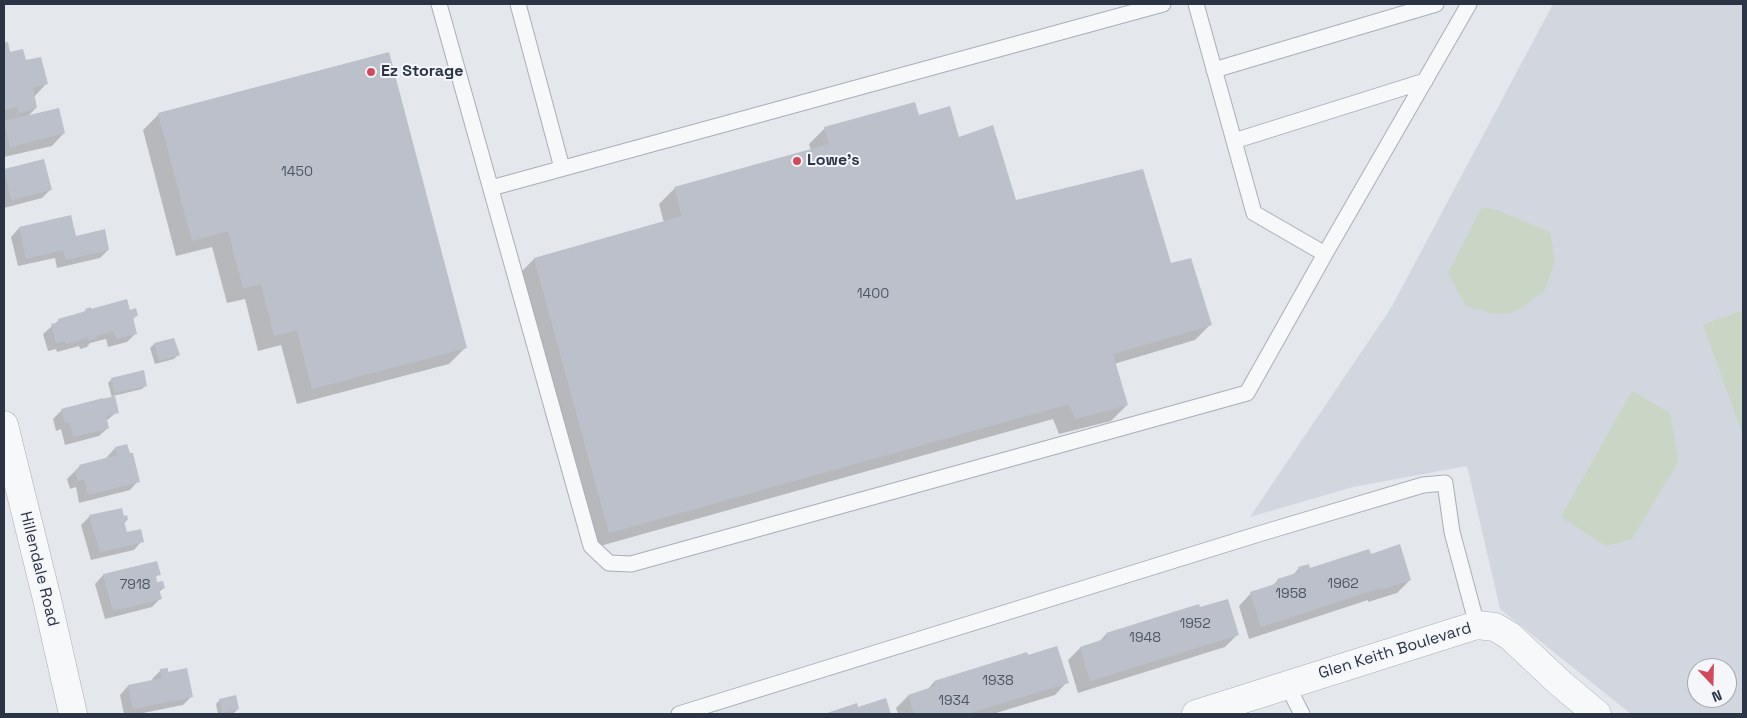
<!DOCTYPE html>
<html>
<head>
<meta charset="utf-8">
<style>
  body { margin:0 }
  #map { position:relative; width:1747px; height:718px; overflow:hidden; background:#e4e7ec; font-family:"Space Grotesk",sans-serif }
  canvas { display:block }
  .frame { position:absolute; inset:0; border:5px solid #2b3445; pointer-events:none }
  .north { position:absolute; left:1687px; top:658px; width:50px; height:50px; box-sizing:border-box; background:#f4f6f9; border:1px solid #a4a8b1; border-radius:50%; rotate:159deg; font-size:14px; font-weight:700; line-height:20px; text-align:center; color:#2b3445 }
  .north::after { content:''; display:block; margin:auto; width:18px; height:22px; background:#d1495b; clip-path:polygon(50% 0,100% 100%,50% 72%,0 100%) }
</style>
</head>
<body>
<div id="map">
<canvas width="1747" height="718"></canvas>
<div class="frame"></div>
<div class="north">N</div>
</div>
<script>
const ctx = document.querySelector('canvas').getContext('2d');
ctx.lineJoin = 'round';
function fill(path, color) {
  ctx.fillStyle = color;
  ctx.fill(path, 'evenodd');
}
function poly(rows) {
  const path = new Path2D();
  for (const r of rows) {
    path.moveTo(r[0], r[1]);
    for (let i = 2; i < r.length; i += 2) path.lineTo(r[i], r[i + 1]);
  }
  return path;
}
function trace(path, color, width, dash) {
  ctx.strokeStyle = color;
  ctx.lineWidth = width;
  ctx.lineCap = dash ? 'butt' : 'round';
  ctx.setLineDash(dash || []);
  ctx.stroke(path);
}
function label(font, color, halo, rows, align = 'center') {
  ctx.font = font + ' "Space Grotesk",sans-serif';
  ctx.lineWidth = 4;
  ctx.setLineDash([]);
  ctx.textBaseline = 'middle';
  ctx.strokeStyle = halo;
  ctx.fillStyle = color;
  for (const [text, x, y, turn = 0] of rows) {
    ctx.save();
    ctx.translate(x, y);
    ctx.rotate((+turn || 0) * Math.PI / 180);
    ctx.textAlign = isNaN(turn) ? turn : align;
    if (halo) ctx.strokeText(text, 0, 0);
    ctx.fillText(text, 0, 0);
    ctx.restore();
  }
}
fill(poly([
  [1553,4,1743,4,1743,714,1631,714,1500,609,1467,466,1353,487,1250,517,1391,308],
  [1697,668,1727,668,1727,698,1697,698]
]), '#d2d6de');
fill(poly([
  [1482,207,1497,210,1550,232,1555,260,1545,290,1522,308,1507,314,1490,313,1466,306,1448,273],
  [1743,310,1743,435,1703,325],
  [1632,391,1670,413,1678,462,1632,539,1606,546,1561,517]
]), '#c9d6c5');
fill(poly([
  [4,44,7,44,9,54,25,62,46,84,34,97,36,108,27,117,64,133,52,146,4,157],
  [159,114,465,348,449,364,297,404,281,345,258,351,245,299,227,303,212,247,176,256,143,130],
  [918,117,959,138,1015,202,1170,265,1211,324,1195,340,1114,364,1127,405,1111,421,1059,434,1053,419,593,548,518,275,534,259,664,223,659,204,675,188,811,150,809,144,825,128],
  [43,161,50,190,42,198,4,208,4,170],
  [19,228,76,238,108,250,100,258,57,268,55,258,18,266,11,237],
  [86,310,130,311,137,315,132,320,136,333,127,342,108,347,106,339,90,343,87,347,80,349,79,346,57,352,56,349,48,351,43,334,59,320,83,313],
  [174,339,178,355,174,359,155,364,150,348,154,344],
  [112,379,146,385,142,389,113,396,117,412,106,421,108,428,99,436,65,445,61,429,56,431,53,419,61,411,102,399,112,398,108,383],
  [115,448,138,481,130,490,79,503,76,487,70,489,67,479,80,466,108,459,107,457],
  [90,516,123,518,127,520,124,523,126,534,142,541,134,550,91,560,81,525],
  [1370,555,1410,580,1397,593,1368,602,1368,600,1249,639,1239,606,1251,593,1271,587,1278,580,1292,576,1299,568,1309,570],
  [159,574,155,578,156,584,164,588,159,592,160,599,152,607,105,619,95,584,103,575],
  [1199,609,1238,634,1225,647,1078,693,1068,660,1080,648,1099,642,1106,634],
  [1027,656,1067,682,1055,695,993,714,898,714,896,708,908,696,927,690,934,682],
  [161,670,167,673,192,696,183,705,138,714,124,714,120,695,128,686,153,681,152,679],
  [220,700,238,709,234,713,218,714,216,704],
  [885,700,890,714,826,714,856,705,857,709]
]), '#0003');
fill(poly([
  [8,42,10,52,23,49,26,60,41,57,48,84,33,88,37,108,18,113,17,107,4,110,4,43],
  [389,52,467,348,312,389,297,330,274,336,261,284,243,288,228,231,192,241,158,113],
  [915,102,919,115,950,106,959,137,993,125,1016,200,1143,169,1171,263,1191,258,1212,325,1113,354,1128,405,1075,419,1069,404,609,533,534,258,682,216,674,187,829,144,824,127],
  [59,108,65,133,10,147,4,121],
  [44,159,52,190,11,200,4,169],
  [71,215,76,236,105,229,109,250,66,260,63,250,26,259,19,227],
  [127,299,130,310,136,308,138,316,133,317,137,334,116,339,114,331,96,336,97,338,88,341,87,338,66,344,65,341,56,343,51,324,59,322,58,319,86,311,85,309,91,307,91,309],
  [174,338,180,355,159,361,154,343],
  [144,370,147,386,115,393,111,378],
  [115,396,119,413,106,416,109,428,74,437,69,422,65,423,61,409,103,398,103,399],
  [127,444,130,453,133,453,140,482,88,495,84,479,78,481,75,470,81,468,79,465,117,455,115,447],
  [122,508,124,516,127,515,128,520,124,521,127,532,141,529,144,542,100,552,89,515],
  [1400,544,1411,580,1380,590,1380,588,1261,627,1250,592,1278,583,1277,579,1300,572,1298,567,1309,564,1310,568,1369,549,1371,554],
  [157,561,161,575,156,576,157,582,163,581,165,588,159,589,162,599,113,611,103,574],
  [1228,599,1239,635,1090,681,1080,647,1107,638,1106,633,1199,604,1200,607],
  [1057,646,1069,683,966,714,914,714,908,695,935,686,934,681,1027,652,1028,655],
  [168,668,168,672,187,668,193,697,133,709,128,685,162,678,160,669],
  [236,695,239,709,222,713,219,699],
  [886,698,891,714,824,714,857,703,858,707]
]), '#bbc0ca');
const service = poly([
  [439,4,591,546,609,563,631,564,1247,393,1325,254],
  [518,4,562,168],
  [1196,4,1254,213,1325,254,1469,4],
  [1214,70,1436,4],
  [1234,141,1425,81],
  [491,188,1163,4],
  [1287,685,1302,714],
  [679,714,1262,533,1423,485,1445,483,1452,532,1477,625]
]);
const minor = poly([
  [4,425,47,599,73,714],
  [1196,714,1477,625,1495,627,1510,636,1560,683,1597,714]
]);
trace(service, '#a9aeb7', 17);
trace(minor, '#a9aeb7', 29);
trace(service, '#f7f8fa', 15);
trace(minor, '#f7f8fa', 28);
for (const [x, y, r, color] of [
  [371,72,5,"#d1495b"],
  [797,161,5,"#d1495b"]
]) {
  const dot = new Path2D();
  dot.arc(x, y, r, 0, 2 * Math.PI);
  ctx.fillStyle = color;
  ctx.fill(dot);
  trace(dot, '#f4f6f9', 2);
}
label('14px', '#4f5766', null, [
  ["1450",297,172],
  ["1400",873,294],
  ["1962",1343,584],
  ["7918",135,585],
  ["1958",1291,594],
  ["1952",1195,624],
  ["1948",1145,638],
  ["1938",998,681],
  ["1934",954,701]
]);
label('bold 16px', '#2b3445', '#f4f6f9', [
  ["Ez Storage",381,72],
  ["Lowe's",807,161]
], 'left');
label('16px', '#2b3445', '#f4f6f9', [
  ["Hillendale Road",39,569,76],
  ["Glen Keith Boulevard",1395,651,-17]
]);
</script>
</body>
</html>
